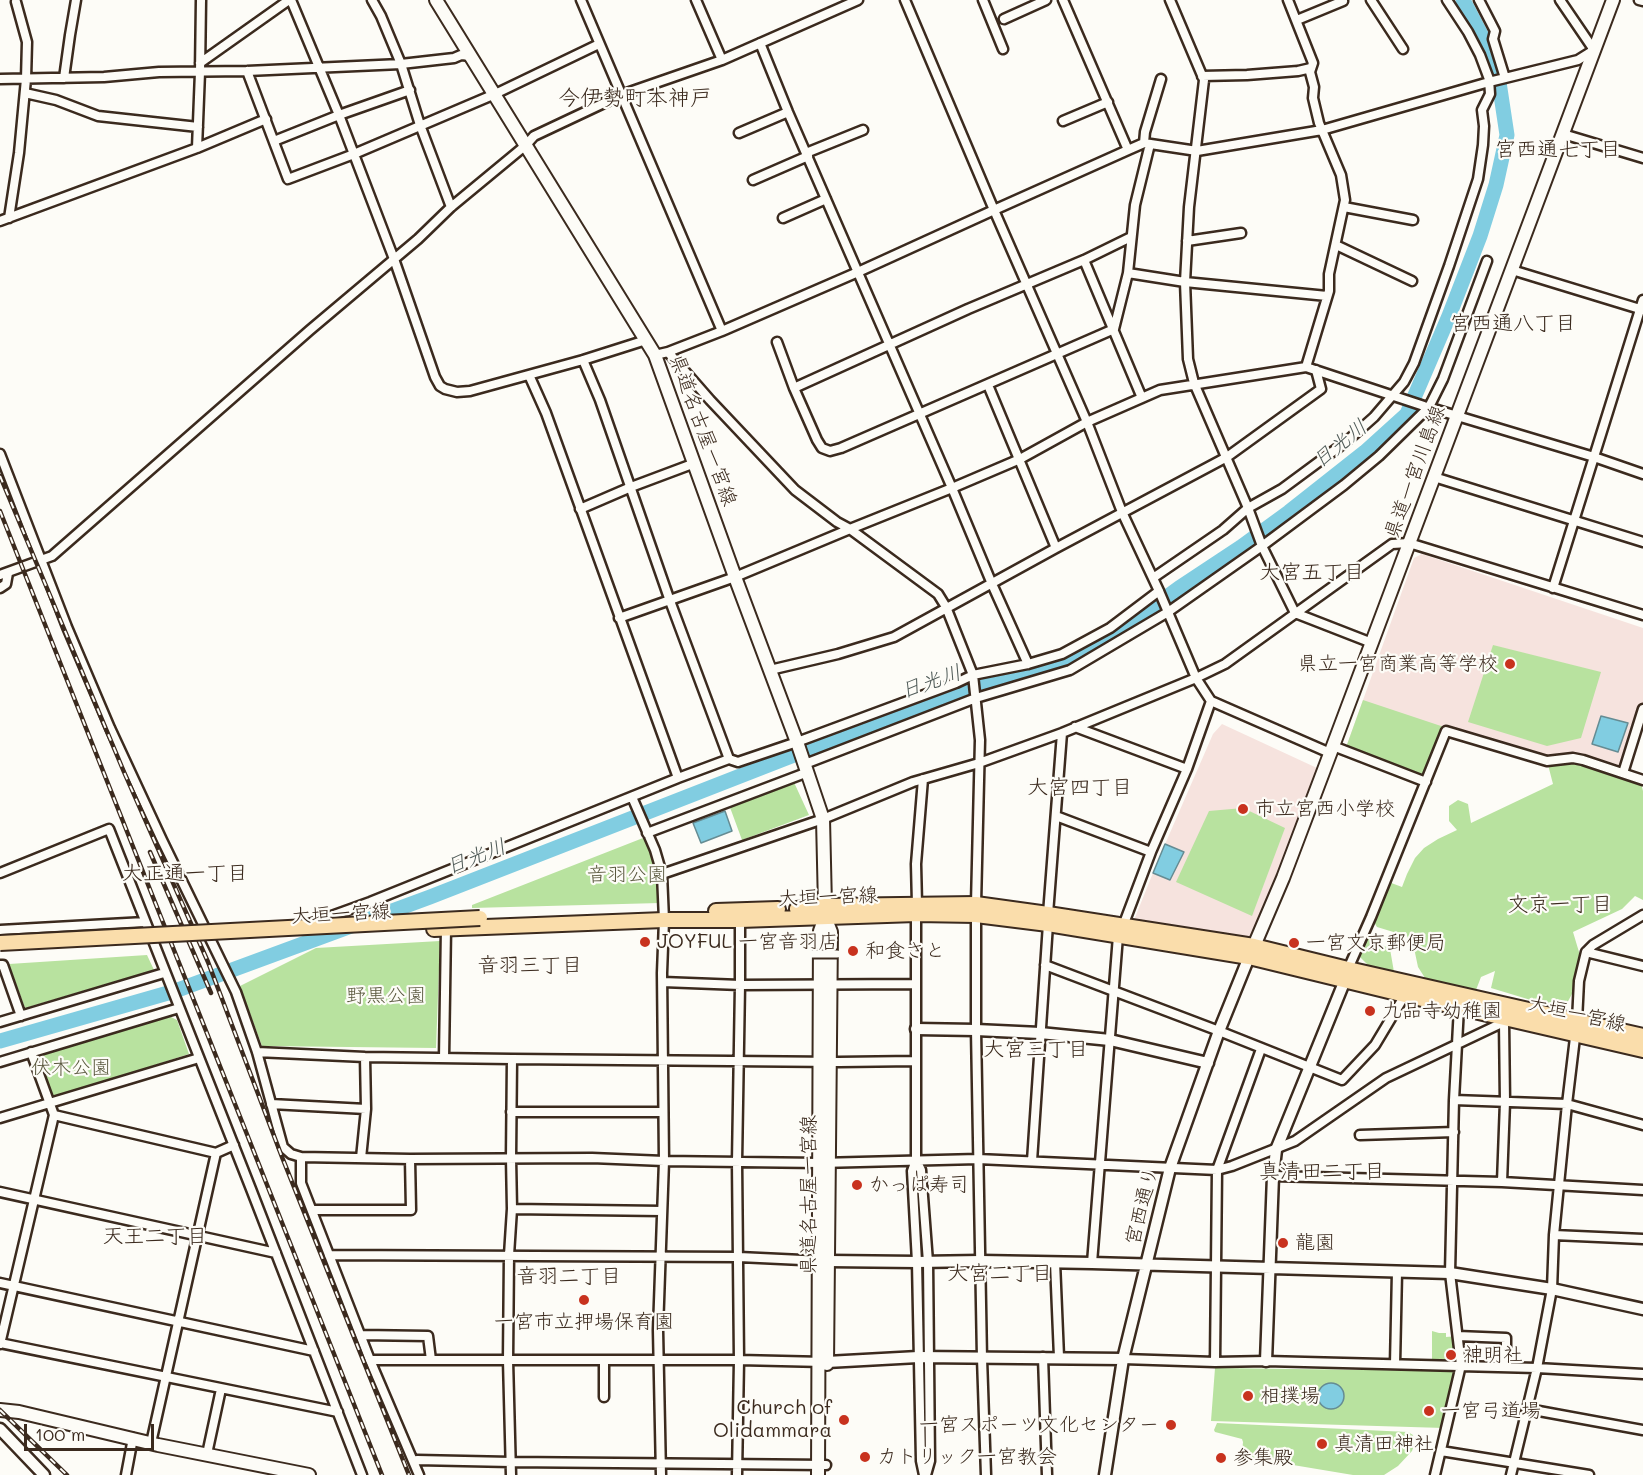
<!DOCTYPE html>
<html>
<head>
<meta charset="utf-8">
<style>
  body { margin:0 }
  #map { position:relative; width:1643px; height:1475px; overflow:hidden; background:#fdfcf7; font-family:Mali,sans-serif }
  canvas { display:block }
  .scale { position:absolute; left:24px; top:1424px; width:130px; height:27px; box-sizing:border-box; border:3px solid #3b2a1e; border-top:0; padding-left:8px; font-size:18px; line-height:21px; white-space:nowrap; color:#3b2a1e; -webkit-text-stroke:4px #fdfcf7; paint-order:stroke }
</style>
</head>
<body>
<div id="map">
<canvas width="1643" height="1475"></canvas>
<div class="scale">100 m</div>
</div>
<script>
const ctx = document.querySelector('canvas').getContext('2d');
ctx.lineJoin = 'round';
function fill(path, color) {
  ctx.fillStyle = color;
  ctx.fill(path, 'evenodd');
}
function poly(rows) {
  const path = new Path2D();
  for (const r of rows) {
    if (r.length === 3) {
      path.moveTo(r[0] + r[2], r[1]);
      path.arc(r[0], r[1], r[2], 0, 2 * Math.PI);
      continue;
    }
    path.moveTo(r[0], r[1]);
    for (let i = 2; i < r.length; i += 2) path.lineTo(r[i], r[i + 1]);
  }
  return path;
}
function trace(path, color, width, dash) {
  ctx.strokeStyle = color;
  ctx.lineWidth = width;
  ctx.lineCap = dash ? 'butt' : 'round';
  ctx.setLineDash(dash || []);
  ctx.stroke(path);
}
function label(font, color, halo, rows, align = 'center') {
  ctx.font = font + ' Mali,"Klee One",sans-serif';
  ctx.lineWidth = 4.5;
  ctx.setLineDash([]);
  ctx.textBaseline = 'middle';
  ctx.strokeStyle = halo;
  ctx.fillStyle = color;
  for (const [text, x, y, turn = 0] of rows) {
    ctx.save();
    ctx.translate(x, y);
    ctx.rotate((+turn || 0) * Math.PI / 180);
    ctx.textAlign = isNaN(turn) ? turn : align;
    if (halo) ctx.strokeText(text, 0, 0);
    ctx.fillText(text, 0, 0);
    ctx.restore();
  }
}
fill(poly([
  [1422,554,1643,628,1643,720,1628,770,1574,753,1548,757,1444,727,1344,753,1414,558],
  [1222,724,1317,768,1320,774,1253,935,1245,939,1134,920,1159,858,1213,734]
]), '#f6e3de');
fill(poly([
  [1493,645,1601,672,1581,738,1547,746,1468,722],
  [1363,700,1444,727,1424,780,1344,753],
  [1573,758,1640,779,1643,791,1643,900,1635,896,1622,909,1573,932,1579,952,1579,981,1566,1005,1544,1004,1491,988,1495,971,1481,977,1476,990,1447,986,1425,978,1418,967,1414,948,1408,939,1406,932,1400,934,1377,927,1371,917,1386,881,1402,887,1407,874,1415,858,1424,848,1438,839,1457,830,1449,821,1449,806,1458,800,1468,804,1471,823,1553,784,1547,761],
  [792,778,809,815,742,840,728,802],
  [1243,808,1285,828,1252,916,1176,882,1209,811],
  [643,838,651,852,658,875,660,903,472,908,472,905],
  [1363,935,1390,949,1394,972,1368,965,1356,953],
  [440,941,436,1048,262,1046,240,986,316,948],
  [147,955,154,970,25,1008,9,964],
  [171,1017,177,1020,189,1054,52,1098,42,1057,43,1053,150,1021],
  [1432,1331,1439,1333,1446,1333,1446,1337,1458,1336,1458,1361,1432,1361],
  [1215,1368,1453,1371,1456,1375,1444,1428,1211,1421],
  [1217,1423,1408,1432,1413,1435,1414,1445,1412,1451,1398,1466,1384,1475,1353,1475,1245,1457,1242,1452,1243,1442,1242,1439,1215,1432,1214,1430]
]), '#b8e29f');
const water = poly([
  [1601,716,1628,723,1618,752,1592,744,1601,716],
  [725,811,732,831,701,843,693,823,725,811],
  [1165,844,1184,852,1170,880,1153,873,1165,844],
  [1331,1396,13]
]);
fill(water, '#81cde1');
trace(water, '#658c93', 1.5);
trace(poly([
  [0,1041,175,991,430,897,935,700,1040,671,1077,658,1120,631,1179,588,1241,547,1289,512,1365,452,1407,414,1449,316,1480,236,1496,185,1507,135,1499,82,1488,48,1463,0]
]), '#81cde1', 15);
const minor = poly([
  [291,0,339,115,394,259,435,377,440,386,445,389,457,392,470,391,583,360,646,340],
  [372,0,381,16,401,64,420,125,451,207],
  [581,0,722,331],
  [696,0,722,60],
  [905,0,994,210,1087,422,1122,512,1159,591,1196,678,1211,701,1330,753],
  [983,0,1003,49],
  [1063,0,1128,150,1144,143,1197,151,1322,130,1489,82,1578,60,1594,50,1560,0],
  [1170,0,1204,80,1189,207,1185,282,1188,359,1194,383,1248,508,1262,546,1295,613,1372,643],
  [1288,0,1313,63,1310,72,1314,87,1313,98,1319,123,1341,175,1345,200,1329,274,1329,291,1306,367],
  [1371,0,1403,49],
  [1479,0,1495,31,1493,39,1505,78],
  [1639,0,1643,1],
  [1004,19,1046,0],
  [1297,20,1343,1],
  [760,43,788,112,952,488,992,584,1028,664],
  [200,63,289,0],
  [247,71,288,179,354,154,495,94,599,44],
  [1202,76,1247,75,1298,71,1311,68],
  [64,78,70,35,76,0],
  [0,79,104,77,159,72,247,71,401,64,454,58,461,55,471,56],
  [25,93,56,100,98,116,198,127],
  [1063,121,1108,102],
  [739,133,788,112],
  [1563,134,1643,158],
  [274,141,339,115,410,90],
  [1144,143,1145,132,1161,79],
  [197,148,200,72,201,0],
  [806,153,863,130],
  [753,180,808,156],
  [1344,207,1413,220],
  [9,218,19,153,26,79,27,42,16,2],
  [783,218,826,199],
  [0,221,197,148,266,119],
  [1187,241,1241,233],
  [1336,245,1412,281],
  [1084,260,1142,398],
  [1512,270,1643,310],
  [1128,273,1185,282,1327,296],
  [777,342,794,388,817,440,822,448,830,451,841,448,1114,329,1128,273,1135,205,1150,144],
  [668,352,722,331,858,272,994,210,1128,150],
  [655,355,668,352,710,400,795,490,837,522,850,529,938,594,946,607,973,675,980,740,976,904,976,1030,982,1358,986,1475],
  [583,360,600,400,670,601,729,759],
  [529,375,546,413,678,778],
  [988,385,1056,548],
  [794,388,968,309,1084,260,1131,237],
  [0,454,67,627,110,728,162,840,236,992,257,1052,283,1147,291,1154,301,1157,301,1183,370,1360,419,1475],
  [1434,477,1643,542],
  [580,509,631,487,695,463],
  [0,575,52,556,310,330,418,239,451,207,526,145,534,136,621,95,722,60,858,0],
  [1153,578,1223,530,1248,508,1282,489,1347,441,1374,417,1404,382,1414,363,1449,266,1478,179,1483,145,1484,126,1482,110,1490,94,1489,79,1480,55,1468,32,1447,0],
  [0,588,6,584,8,573],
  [1553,588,1643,300],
  [619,618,735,577,850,529,952,488,1020,459,1087,422,1160,390,1306,367,1424,406,1594,457,1643,474],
  [770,670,838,654,894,637,1056,548,1227,457,1321,389,1316,370],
  [1075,727,1187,769],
  [1333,746,1426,782],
  [805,764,976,698,1070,670,1168,612,1262,546,1344,485,1379,456,1429,407,1443,379,1487,261],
  [1623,773,1643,709],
  [632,797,655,850,662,874,664,920,662,973,664,1161,658,1330,661,1475],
  [1056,816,1151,852],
  [647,833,808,772],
  [0,873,109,829,251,1189,362,1475],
  [662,874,823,819,913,782,979,763,1062,733,1196,678,1225,664,1392,544,1409,543,1643,615],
  [917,904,916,864,923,779],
  [916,914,916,1160,912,1171,917,1262,921,1461,924,1475],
  [1048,914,1062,733],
  [309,924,370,902,678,778,729,759,738,762,797,742,956,683,973,675,1028,664,1062,654,1110,628,1159,591],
  [1123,926,1151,852,1187,769,1211,701],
  [0,930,145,922],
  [1586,952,1643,966],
  [0,965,3,965,21,1016],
  [1045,965,1219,1031,1342,1080,1375,1045,1405,995],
  [1348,969,1371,917,1446,731,1547,761,1573,758,1583,760,1643,780],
  [663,982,740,985,916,984],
  [0,1022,164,973],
  [31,1052,54,1115],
  [257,1052,365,1057,512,1059,839,1062,915,1061],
  [444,1058,446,928],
  [0,1062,179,1008],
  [1454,1100,1567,1104,1577,1021,1579,981,1586,952,1593,945,1643,915],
  [271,1104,366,1109],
  [511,1112,663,1112],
  [0,1118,199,1058],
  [1643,1125,1567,1104,1554,1235,1552,1289,1537,1368,1643,1374],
  [1360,1135,1454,1132],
  [301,1157,410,1159,592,1158,664,1161,820,1163,978,1159,1217,1170,1232,1166,1295,1141,1386,1078,1504,1022,1507,1017],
  [361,1158,366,1109,365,1057],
  [916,1160,921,1170,928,1262,930,1461,926,1475],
  [1032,1161,1048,924],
  [1273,1176,1502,1182,1643,1190],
  [1502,1182,1505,1102,1504,1022],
  [0,1192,276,1253],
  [512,1209,662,1211],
  [312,1210,411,1210,410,1159],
  [1554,1235,1643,1239],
  [329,1255,739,1257,823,1261],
  [1055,1262,1059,1357],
  [1092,1263,1118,936],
  [0,1283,314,1351],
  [361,1335,428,1336,431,1360],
  [1458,1336,1506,1338,1506,1367],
  [0,1343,338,1412],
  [0,1344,54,1115,216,1153,234,1145],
  [1043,1357,1047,1475],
  [1123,1359,1215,1362,1266,1361,1537,1368,1511,1475],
  [370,1360,739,1360,824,1362],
  [1215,1362,1217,1170,1261,1049],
  [1395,1364,1397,1272],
  [604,1397,604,1360],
  [1528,1409,1643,1430],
  [151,1443,216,1153],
  [1441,1451,1589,1475],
  [207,1454,221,1389],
  [414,1463,417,1460,511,1462,826,1465],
  [126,1475,133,1438],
  [511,1475,508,1360,509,1255,512,1209,511,1158,512,1059],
  [737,1475,739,1360,737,1162,740,985,740,920],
  [1435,1475,1461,1365,1450,1273,1454,1100,1459,1007]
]);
const tertiary = poly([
  [916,1029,976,1030,1040,1033,1110,1040,1208,1063],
  [829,1261,917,1262,981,1261,1092,1263,1450,1273,1552,1289,1643,1309],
  [1266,1361,1273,1176,1276,1150,1345,980],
  [827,1362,918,1357,1123,1359],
  [0,1429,44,1475],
  [1105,1475,1123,1359,1170,1168,1219,1031,1249,957]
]);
const secondary = poly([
  [436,0,655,355,735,577,798,745,823,819,825,906,825,917,820,931,818,1475],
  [825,917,831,932,827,1364],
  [1251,953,1283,878,1333,746,1613,0],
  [0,1410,19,1412,158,1445,309,1475]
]);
const primary = poly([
  [797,909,825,906,976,904,1048,914,1254,946,1348,969,1643,1036],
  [716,911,778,909],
  [434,929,664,920,740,920,916,914,976,915,1048,924,1249,957,1405,995,1643,1050]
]);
trace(minor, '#3b2a1e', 13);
trace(tertiary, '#3b2a1e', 15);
trace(secondary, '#3b2a1e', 16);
trace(primary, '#3b2a1e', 18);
trace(minor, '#fdfcf7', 8);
trace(tertiary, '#fdfcf7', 10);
trace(secondary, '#fdfcf7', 12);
trace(primary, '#faddab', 14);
const rail = poly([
  [0,476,124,772,208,962,282,1157,409,1475],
  [0,511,382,1475],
  [150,852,211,993],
  [0,1410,67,1475]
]);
trace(rail, '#3b2a1e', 4.5);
trace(rail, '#fdfcf7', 2, [7]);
const pedestrianBridge = poly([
  [812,954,837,954]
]);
const primaryBridge = poly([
  [0,943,480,918]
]);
trace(pedestrianBridge, '#3b2a1e', 11, []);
trace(primaryBridge, '#3b2a1e', 18, []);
trace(pedestrianBridge, '#fdfcf7', 7);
trace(primaryBridge, '#faddab', 14);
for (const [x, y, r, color] of [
  [1510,664,6,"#c8321e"],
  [1243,809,6,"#c8321e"],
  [645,942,6,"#c8321e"],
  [1294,943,6,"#c8321e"],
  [853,951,6,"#c8321e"],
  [1370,1011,6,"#c8321e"],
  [857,1185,6,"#c8321e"],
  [1283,1243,6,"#c8321e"],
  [584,1300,6,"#c8321e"],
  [1451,1355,6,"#c8321e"],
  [1248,1396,6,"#c8321e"],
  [1429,1411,6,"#c8321e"],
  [844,1420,6,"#c8321e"],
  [1171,1425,6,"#c8321e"],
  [1322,1444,6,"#c8321e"],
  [865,1457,6,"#c8321e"],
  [1221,1458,6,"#c8321e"]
]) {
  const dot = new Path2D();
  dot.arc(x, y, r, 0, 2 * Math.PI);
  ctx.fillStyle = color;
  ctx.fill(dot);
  trace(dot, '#fdfcf7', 2);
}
label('20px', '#3b2a1e', '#fdfcf7', [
  ["県道名古屋一宮線",703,430,70],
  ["県道一宮川島線",1415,472,-70],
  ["大垣一宮線",828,897,-2],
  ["大垣一宮線",341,914,-3],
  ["大垣一宮線",1577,1014,13],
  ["県道名古屋一宮線",809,1195,-90],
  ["宮西通り",1142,1206,-76]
]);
label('20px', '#3b2a1e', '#fdfcf7', [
  ["県立一宮商業高等学校",1498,664,"right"],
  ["市立宮西小学校",1255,809],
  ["JOYFUL 一宮音羽店",657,942],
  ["一宮文京郵便局",1306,943],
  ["和食さと",865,951],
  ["九品寺幼稚園",1382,1011],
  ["かっぱ寿司",869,1185],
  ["龍園",1295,1243],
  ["一宮市立押場保育園",584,1322,"center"],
  ["神明社",1463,1355],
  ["相撲場",1260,1396],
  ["Church of",832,1408,"right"],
  ["Olidammara",832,1431,"right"],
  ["一宮弓道場",1441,1411],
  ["一宮スポーツ文化センター",1159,1425,"right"],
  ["真清田神社",1334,1444],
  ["カトリック一宮教会",877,1457],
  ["参集殿",1233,1458]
], 'left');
label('20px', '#5a583e', '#fdfcf7', [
  ["音羽公園",627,875],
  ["野黒公園",386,996],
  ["伏木公園",71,1068]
]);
label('21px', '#3b2a1e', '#fdfcf7', [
  ["宮西通七丁目",1558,150],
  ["宮西通八丁目",1513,324],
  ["大宮五丁目",1312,573],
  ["大宮四丁目",1080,788],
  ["大正通一丁目",185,874],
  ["文京一丁目",1560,905],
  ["音羽三丁目",530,966],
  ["大宮三丁目",1036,1050],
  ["真清田二丁目",1322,1172],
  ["天王二丁目",155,1237],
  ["大宮二丁目",1000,1274],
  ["音羽二丁目",569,1277]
]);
label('italic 21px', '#505b58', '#fdfcf7', [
  ["日光川",1340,444,-39],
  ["日光川",931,682,-19],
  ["日光川",476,857,-21]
]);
label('22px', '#3b2a1e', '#fdfcf7', [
  ["今伊勢町本神戸",635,98]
]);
</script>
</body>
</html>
